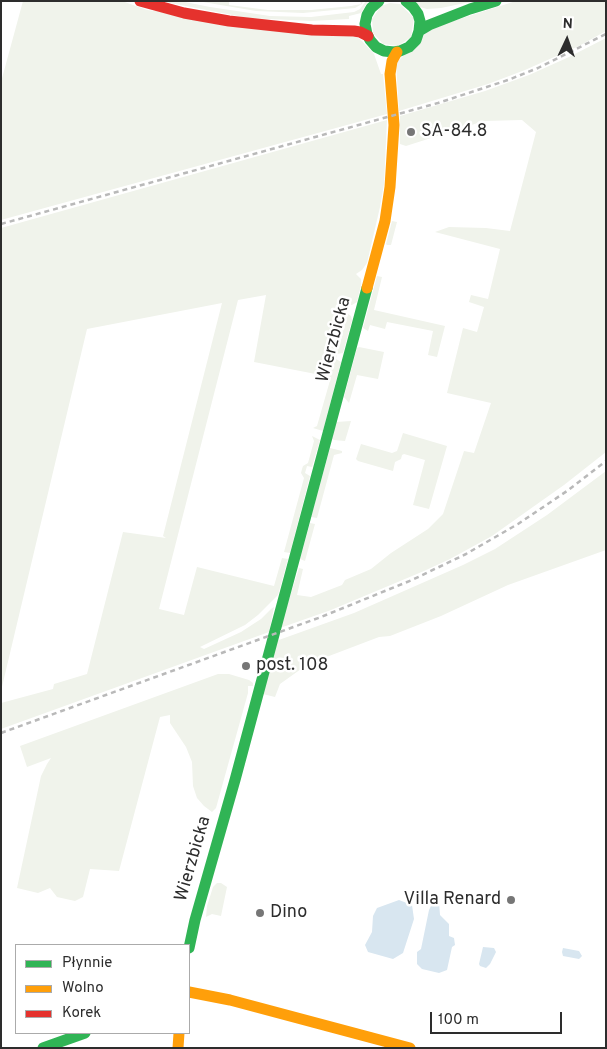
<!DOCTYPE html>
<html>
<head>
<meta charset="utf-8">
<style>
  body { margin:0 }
  #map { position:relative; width:607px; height:1049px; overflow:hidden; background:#fff; font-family:Overpass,sans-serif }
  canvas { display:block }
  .frame { position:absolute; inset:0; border:2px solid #2d2d2d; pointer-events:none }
  .legend { position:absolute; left:15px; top:944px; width:175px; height:90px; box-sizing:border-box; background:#fff; border:1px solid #ababab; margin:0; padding:6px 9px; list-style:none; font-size:15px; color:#2d2d2d }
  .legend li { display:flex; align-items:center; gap:10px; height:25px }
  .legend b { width:25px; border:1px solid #ababab }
  .north { position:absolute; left:542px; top:15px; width:50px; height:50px; -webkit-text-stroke:4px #fff; paint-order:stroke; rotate:3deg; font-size:14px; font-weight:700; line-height:20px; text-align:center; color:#2d2d2d }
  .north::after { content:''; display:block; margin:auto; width:18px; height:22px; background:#2d2d2d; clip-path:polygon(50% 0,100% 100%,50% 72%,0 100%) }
  .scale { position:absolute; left:430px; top:1012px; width:132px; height:22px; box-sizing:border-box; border:2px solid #2d2d2d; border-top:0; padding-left:6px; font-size:15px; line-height:18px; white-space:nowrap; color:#2d2d2d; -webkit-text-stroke:4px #fff; paint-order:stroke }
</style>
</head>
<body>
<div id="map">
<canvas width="607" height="1049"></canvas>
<div class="frame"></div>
<ul class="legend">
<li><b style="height:6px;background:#30b455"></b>Płynnie</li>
<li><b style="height:6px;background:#ff9f0a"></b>Wolno</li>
<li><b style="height:6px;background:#e5322d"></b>Korek</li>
</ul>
<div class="north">N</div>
<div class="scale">100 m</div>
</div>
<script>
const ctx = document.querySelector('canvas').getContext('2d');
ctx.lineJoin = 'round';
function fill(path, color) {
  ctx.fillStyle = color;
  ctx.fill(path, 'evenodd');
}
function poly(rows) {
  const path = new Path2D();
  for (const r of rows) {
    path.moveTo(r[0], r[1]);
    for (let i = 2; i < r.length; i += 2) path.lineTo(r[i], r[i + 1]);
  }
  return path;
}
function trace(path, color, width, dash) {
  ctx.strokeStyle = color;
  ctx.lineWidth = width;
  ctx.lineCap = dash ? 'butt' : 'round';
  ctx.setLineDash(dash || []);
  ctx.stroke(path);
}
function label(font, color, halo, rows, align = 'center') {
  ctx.font = font + ' Overpass,sans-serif';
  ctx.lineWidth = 5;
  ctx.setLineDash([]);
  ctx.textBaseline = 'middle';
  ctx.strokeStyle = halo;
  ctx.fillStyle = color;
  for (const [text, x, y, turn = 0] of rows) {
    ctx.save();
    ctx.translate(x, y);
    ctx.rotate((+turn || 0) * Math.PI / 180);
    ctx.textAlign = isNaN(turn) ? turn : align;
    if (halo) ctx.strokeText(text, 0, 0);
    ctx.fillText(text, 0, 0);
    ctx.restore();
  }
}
fill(poly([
  [23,1,122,1,147,10,350,34,360,39,374,54,381,74,383,74,387,114,1,220,1,82],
  [160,1,180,1,210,7,270,16,311,17,354,12,360,9,366,1,368,1,361,13,349,16,349,19,311,21,248,18],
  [197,1,229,1,229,5,268,10,311,10,351,6,361,4,360,1,363,1,362,4,355,8,303,13,256,11],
  [415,1,475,1,441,8,427,9,420,7],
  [516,1,606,1,606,31,579,46,525,70,488,84,399,111,396,63,431,28],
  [390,3,400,4,414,18,411,37,398,46,383,44,373,33,372,19,381,6],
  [606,38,606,452,564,485,492,536,450,559,424,571,331,610,280,628,299,568,303,569,297,595,311,597,342,585,345,580,371,569,391,553,428,529,443,514,464,451,474,453,491,403,447,393,463,328,477,332,484,307,469,302,471,295,488,299,500,249,435,232,449,227,486,228,510,231,536,132,522,120,484,121,406,146,400,144,400,116,485,91,529,75,569,57],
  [387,120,384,184,380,207,367,263,362,270,356,274,361,279,361,285,357,302,352,305,350,305,347,313,351,316,352,320,343,353,337,354,336,359,341,362,323,431,313,428,317,426,331,377,254,362,266,295,238,300,159,609,184,615,197,567,274,586,282,558,288,559,278,595,258,615,245,625,200,647,204,649,241,632,261,619,271,609,274,607,269,632,1,729,1,703,53,689,54,684,87,674,123,532,166,538,163,536,222,303,87,329,1,691,1,228],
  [392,221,397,222,391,245,387,245,386,244],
  [377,276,382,277,374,310,445,326,437,357,428,355,433,331,387,322,385,329,370,325,368,331,363,328],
  [359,347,384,352,378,379,357,375,349,403,344,397,357,348],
  [351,421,345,441,334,440,332,439,336,422],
  [403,433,447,446,429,509,413,505,425,460,404,454,402,455,401,459,395,462,393,471,358,461,356,459,361,444,392,453,397,451],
  [312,436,320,440,312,467,307,466,305,473,310,476,290,553,284,552,304,478,301,473,302,469,303,466,308,463,314,441],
  [330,448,342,451,342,453,334,455,317,518,311,517],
  [606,471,606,550,508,585,441,616,390,636,379,637,308,664,280,684,275,697,263,694,276,641,354,613,463,565,495,549,547,515],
  [310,523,315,524,305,561,300,559],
  [218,674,229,674,249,680,253,683,253,686,248,686,248,693,216,808,212,812,204,806,197,798,193,786,192,762,186,747,170,723,170,715,160,717,119,871,90,869,83,897,75,901,57,897,50,888,38,893,17,888,41,776,47,764,51,758,27,767,20,746],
  [217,883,221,883,227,887,221,916,212,914,206,917,207,906,213,887]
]), '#f0f3eb');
fill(poly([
  [399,900,412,905,414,919,403,953,393,959,368,952,365,945,372,932,373,916,377,908],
  [433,902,439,902,440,915,449,924,449,936,454,938,455,945,452,947,447,970,439,973,422,969,417,964,417,952,421,949,429,910],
  [483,947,494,948,496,952,490,964,486,968,480,966,479,964],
  [563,948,579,951,582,956,579,959,563,956,562,952]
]), '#d8e6f0');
trace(poly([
  [379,1,371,8,367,15,365,24,367,34,370,40,376,47,384,51,394,52,400,51,409,47,416,40,419,31,420,21,418,14,413,7,406,1],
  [419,31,429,25,470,9,496,1],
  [189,948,195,920,235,780,367,288],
  [43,1048,85,1033]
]), '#30b455', 11);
trace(poly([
  [367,288,385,221,390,187,394,125,390,74,392,61,397,52],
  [189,992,230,1000,410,1048],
  [178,1048,179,1033]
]), '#ff9f0a', 11);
trace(poly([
  [140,1,184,13,229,21,312,30,354,31,360,32,368,36]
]), '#e5322d', 11);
trace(poly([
  [1,224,438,103,508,80,538,68,606,34],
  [1,733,321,617,412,580,466,554,518,524,567,491,606,461]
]), '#b9b9b9', 2.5, [5, 4]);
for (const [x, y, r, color] of [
  [411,132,5,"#767676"],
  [246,666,5,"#767676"],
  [511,900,5,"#767676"],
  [260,913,5,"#767676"]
]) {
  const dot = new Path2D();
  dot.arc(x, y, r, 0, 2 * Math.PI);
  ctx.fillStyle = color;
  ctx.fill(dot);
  trace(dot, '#fff', 2);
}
label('18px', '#2d2d2d', '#fff', [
  ["SA-84.8",421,132],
  ["post. 108",256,666],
  ["Villa Renard",501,900,"right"],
  ["Dino",270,913]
], 'left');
label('18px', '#2d2d2d', '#fff', [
  ["Wierzbicka",335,340,-75],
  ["Wierzbicka",194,859,-74]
]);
</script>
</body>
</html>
